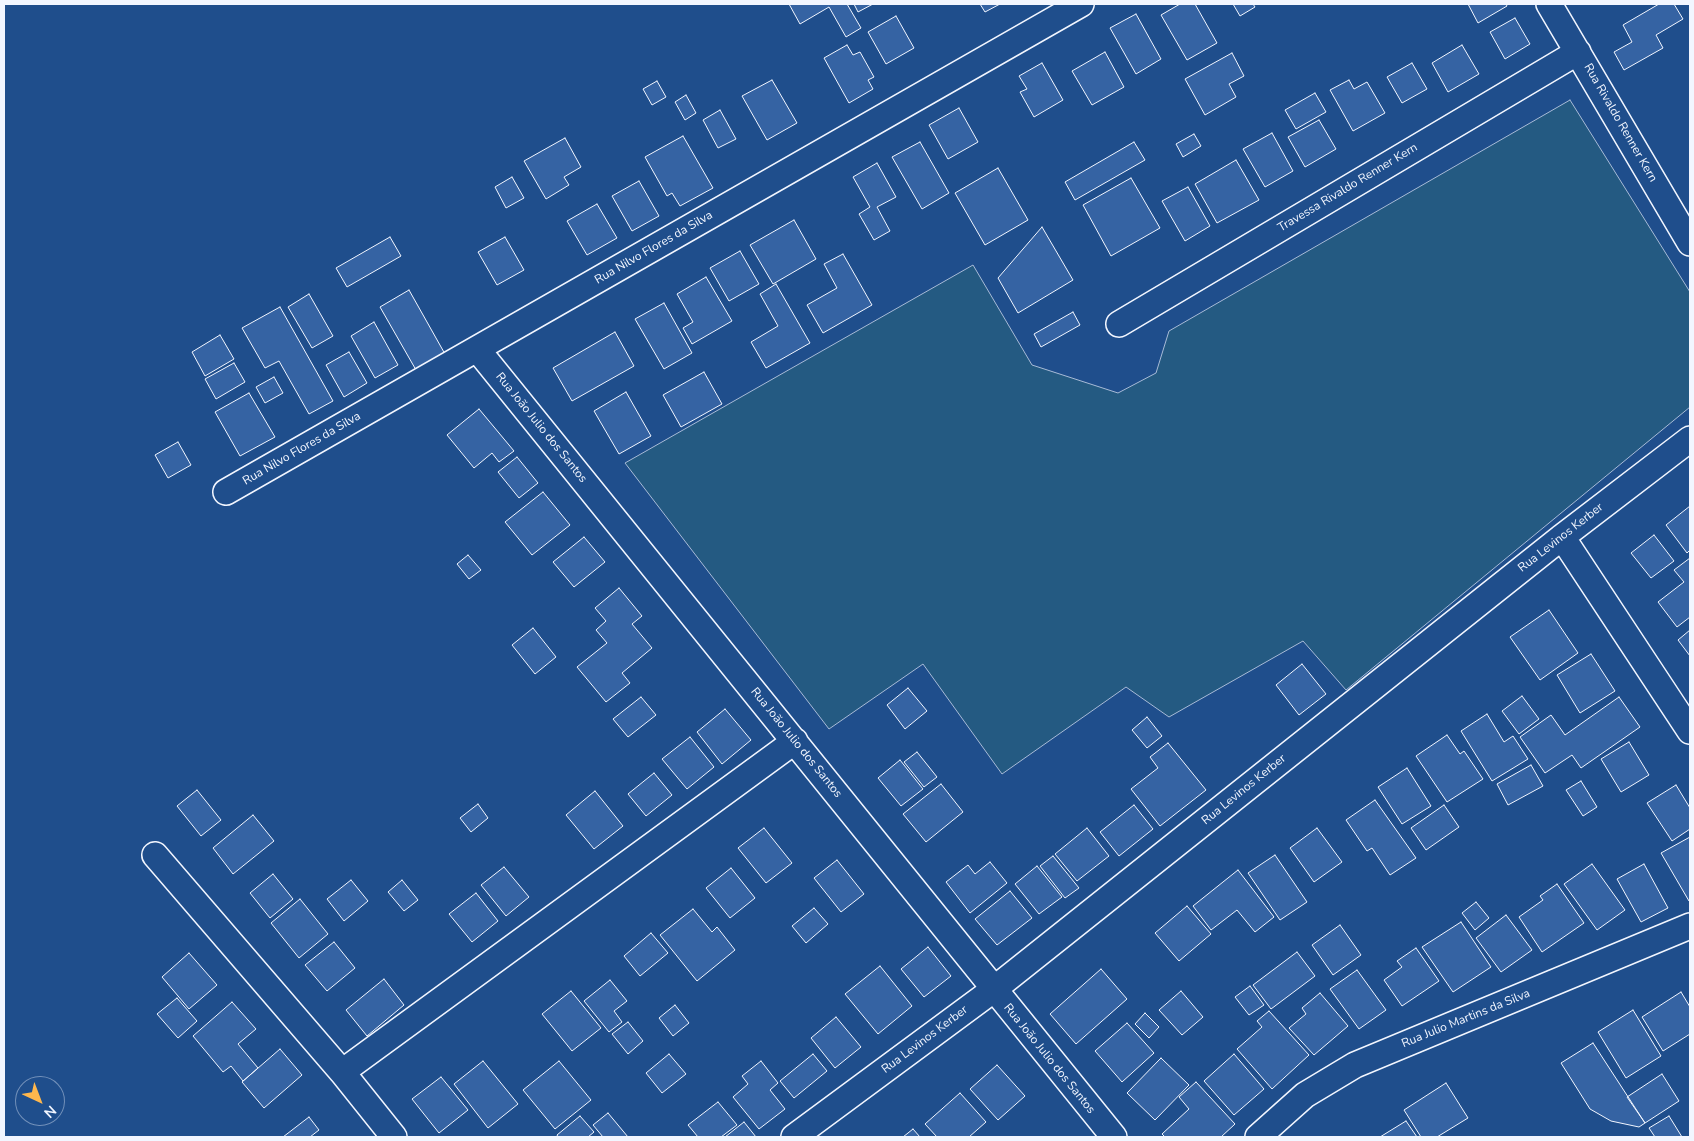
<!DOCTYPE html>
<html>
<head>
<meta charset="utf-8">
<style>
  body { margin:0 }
  #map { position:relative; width:1694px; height:1141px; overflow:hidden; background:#1f4e8c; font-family:"Nunito Sans",sans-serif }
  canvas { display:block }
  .frame { position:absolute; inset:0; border:5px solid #f2f6ff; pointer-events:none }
  .north { position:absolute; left:15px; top:1076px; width:50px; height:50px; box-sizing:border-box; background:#1f4e8c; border:1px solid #7391ba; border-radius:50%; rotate:137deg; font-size:14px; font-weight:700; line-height:20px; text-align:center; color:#f2f6ff }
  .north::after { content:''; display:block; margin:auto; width:18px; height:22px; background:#ffb74d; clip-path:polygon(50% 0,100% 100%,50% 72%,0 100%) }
</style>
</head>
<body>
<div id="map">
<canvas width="1694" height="1141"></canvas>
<div class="frame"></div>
<div class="north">N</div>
</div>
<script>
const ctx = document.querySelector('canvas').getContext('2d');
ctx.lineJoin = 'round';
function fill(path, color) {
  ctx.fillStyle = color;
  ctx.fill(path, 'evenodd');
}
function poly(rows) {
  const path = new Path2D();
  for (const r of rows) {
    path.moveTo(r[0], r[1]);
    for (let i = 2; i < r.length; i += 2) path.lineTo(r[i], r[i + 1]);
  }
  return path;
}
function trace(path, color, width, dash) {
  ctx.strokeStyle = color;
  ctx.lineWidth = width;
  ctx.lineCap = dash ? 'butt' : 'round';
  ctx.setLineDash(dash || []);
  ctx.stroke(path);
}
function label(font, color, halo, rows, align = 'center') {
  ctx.font = font + ' "Nunito Sans",sans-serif';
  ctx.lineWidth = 4;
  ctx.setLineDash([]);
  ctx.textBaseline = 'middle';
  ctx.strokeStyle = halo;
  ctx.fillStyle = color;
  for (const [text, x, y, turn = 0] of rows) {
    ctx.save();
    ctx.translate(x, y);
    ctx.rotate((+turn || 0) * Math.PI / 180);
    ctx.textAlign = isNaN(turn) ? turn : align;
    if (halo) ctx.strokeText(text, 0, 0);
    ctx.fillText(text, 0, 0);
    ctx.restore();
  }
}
const green = poly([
  [1570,100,1690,292,1690,407,1346,690,1303,641,1169,717,1126,687,1002,774,923,664,829,729,625,463,973,265,1032,365,1118,393,1156,373,1169,331,1570,100]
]);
fill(green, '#245a82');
trace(green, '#a8bbd7', 1);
const building = poly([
  [789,4,847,4,861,28,846,37,829,7,800,24,789,4],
  [854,4,873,4,858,12,854,4],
  [980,4,1000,4,985,12,980,4],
  [1180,4,1195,4,1217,43,1187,60,1161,15,1180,4],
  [1233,4,1253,4,1255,7,1240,16,1233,4],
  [1468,4,1506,4,1507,6,1478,23,1468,4],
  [1659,4,1674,4,1683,19,1656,35,1663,48,1624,70,1614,52,1632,42,1623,25,1659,4],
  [1136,14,1161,59,1136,74,1110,28,1136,14],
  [896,16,914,48,886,64,868,32,896,16],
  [1515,18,1530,44,1505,59,1490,32,1515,18],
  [847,45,853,55,860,52,874,77,868,80,873,89,849,103,824,58,847,45],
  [1462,45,1479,74,1448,92,1432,63,1462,45],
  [1105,52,1124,87,1092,105,1072,71,1105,52],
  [1232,53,1244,76,1229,84,1236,97,1205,115,1185,79,1232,53],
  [1042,63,1063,100,1034,117,1020,92,1027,89,1019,76,1042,63],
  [1412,63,1427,89,1402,103,1387,77,1412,63],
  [772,80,797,123,767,140,742,96,772,80],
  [1349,80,1354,89,1367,82,1385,113,1353,131,1330,90,1349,80],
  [657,81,666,97,652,105,643,89,657,81],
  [1315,93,1326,112,1296,129,1285,110,1315,93],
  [686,95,696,113,685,120,675,102,686,95],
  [959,108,978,142,948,159,929,125,959,108],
  [720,110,736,139,718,148,703,120,720,110],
  [1319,120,1336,149,1305,167,1288,137,1319,120],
  [1272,133,1293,171,1265,187,1243,149,1272,133],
  [1194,134,1201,146,1183,157,1176,144,1194,134],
  [683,136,713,188,680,206,672,193,667,196,645,157,683,136],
  [565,138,581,167,564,177,569,185,546,199,524,161,565,138],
  [920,142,949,193,922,209,892,157,920,142],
  [1134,142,1145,160,1075,200,1065,182,1134,142],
  [1236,160,1259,200,1217,223,1195,184,1236,160],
  [877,163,896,197,877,207,890,231,874,240,859,214,870,207,853,177,877,163],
  [998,168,1028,220,985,245,955,193,998,168],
  [512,177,524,198,506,208,495,187,512,177],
  [1131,178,1160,228,1111,256,1083,205,1131,178],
  [639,181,659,216,632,231,612,196,639,181],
  [1188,187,1210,226,1185,241,1162,201,1188,187],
  [597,204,617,238,587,255,567,221,597,204],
  [794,220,816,259,773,284,750,245,794,220],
  [1042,227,1073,280,1018,313,998,278,1042,227],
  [390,237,401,256,347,287,336,268,390,237],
  [505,237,524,270,497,285,478,252,505,237],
  [740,251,759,284,729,301,710,268,740,251],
  [843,254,872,305,823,333,807,305,837,288,824,264,843,254],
  [706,277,732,321,692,344,683,328,693,322,677,294,706,277],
  [776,284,810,343,766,368,751,342,778,326,760,294,776,284],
  [409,290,445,354,416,370,380,307,409,290],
  [309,294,333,336,312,348,288,307,309,294],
  [664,303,692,353,664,369,635,319,664,303],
  [280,307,333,401,309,414,279,361,265,368,242,328,280,307],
  [1073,312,1080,325,1041,347,1034,334,1073,312],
  [374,322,398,365,375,378,351,336,374,322],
  [615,332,634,366,572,401,553,368,615,332],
  [220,335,234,359,205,376,192,352,220,335],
  [349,352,367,383,344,397,326,365,349,352],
  [234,363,245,382,216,399,205,379,234,363],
  [704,372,722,404,681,427,663,395,704,372],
  [274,377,283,393,265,403,256,387,274,377],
  [626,392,651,436,619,454,594,411,626,392],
  [249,393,275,437,240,456,215,412,249,393],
  [479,409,514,451,499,462,492,453,474,468,447,435,479,409],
  [178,442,191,465,168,478,155,455,178,442],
  [517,457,538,483,519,498,498,472,517,457],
  [543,492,570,525,532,555,505,522,543,492],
  [1690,506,1690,550,1687,553,1666,525,1690,506],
  [1654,535,1674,561,1651,578,1631,553,1654,535],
  [584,537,605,562,574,587,553,562,584,537],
  [468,555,481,570,469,579,457,564,468,555],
  [1690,558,1690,617,1677,627,1658,602,1684,582,1674,570,1690,558],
  [619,588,642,616,632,624,652,648,622,673,630,683,606,702,577,667,607,643,596,630,606,621,595,608,619,588],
  [1549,610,1578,653,1540,680,1510,637,1549,610],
  [533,628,556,657,535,674,512,645,533,628],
  [1690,630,1690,656,1678,640,1690,630],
  [1591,654,1615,691,1580,713,1557,675,1591,654],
  [1302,664,1326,694,1299,715,1276,685,1302,664],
  [908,688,927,711,905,729,887,705,908,688],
  [1522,696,1539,719,1519,734,1502,711,1522,696],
  [641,697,656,715,628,737,613,719,641,697],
  [1619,697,1640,727,1581,768,1572,755,1545,773,1520,737,1551,715,1565,735,1619,697],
  [725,709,751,740,722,764,697,732,725,709],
  [1487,714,1504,742,1513,736,1528,759,1492,781,1461,731,1487,714],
  [1147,717,1162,736,1147,748,1132,730,1147,717],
  [1447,735,1460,754,1464,751,1483,779,1447,802,1416,756,1447,735],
  [690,737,714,767,687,789,662,759,690,737],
  [1629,742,1649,775,1621,792,1601,759,1629,742],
  [1168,743,1206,790,1160,826,1131,789,1158,768,1150,757,1168,743],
  [917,752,937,777,924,787,904,762,917,752],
  [900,760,923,789,901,806,878,778,900,760],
  [1531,765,1543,786,1508,805,1497,784,1531,765],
  [1407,768,1431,806,1402,824,1378,787,1407,768],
  [654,773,672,795,646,816,628,794,654,773],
  [1581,781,1597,807,1583,816,1566,790,1581,781],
  [941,784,963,812,926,842,903,814,941,784],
  [1676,785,1690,808,1690,829,1672,841,1647,803,1676,785],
  [197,790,221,820,201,836,177,806,197,790],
  [595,791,623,826,594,849,566,815,595,791],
  [1375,800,1416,858,1390,875,1372,848,1367,851,1346,820,1375,800],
  [478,804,488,818,471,832,460,818,478,804],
  [1134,805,1153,829,1119,856,1100,832,1134,805],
  [1444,805,1459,827,1426,850,1411,828,1444,805],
  [253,815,274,841,233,874,213,848,253,815],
  [764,828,792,863,766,883,738,848,764,828],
  [1087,828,1109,856,1077,881,1055,854,1087,828],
  [1317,828,1342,862,1314,882,1290,848,1317,828],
  [1690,837,1690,901,1689,901,1661,853,1690,837],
  [1275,855,1307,902,1280,920,1248,873,1275,855],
  [1053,856,1079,888,1065,898,1040,866,1053,856],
  [837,860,864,894,841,912,814,878,837,860],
  [990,862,1007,883,970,913,946,882,968,865,975,874,990,862],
  [1592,864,1625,910,1597,930,1564,884,1592,864],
  [1644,864,1668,908,1641,922,1617,879,1644,864],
  [1037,866,1062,897,1039,914,1015,884,1037,866],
  [504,867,529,897,506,916,481,885,504,867],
  [731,868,755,898,730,918,706,888,731,868],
  [1238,870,1274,917,1255,932,1237,910,1211,930,1193,906,1238,870],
  [273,874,293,899,270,918,250,893,273,874],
  [351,880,368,901,344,921,327,899,351,880],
  [402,880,418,900,404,911,388,892,402,880],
  [1557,884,1584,923,1542,952,1519,917,1543,900,1540,896,1557,884],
  [1010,891,1032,918,997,945,975,919,1010,891],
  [476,893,498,921,472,942,449,914,476,893],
  [300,899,328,934,299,958,271,923,300,899],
  [1476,902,1489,918,1475,930,1462,913,1476,902],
  [1187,906,1211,934,1179,961,1155,933,1187,906],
  [814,908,828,924,806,943,792,926,814,908],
  [693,909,712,932,717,927,735,950,697,981,660,935,693,909],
  [1506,915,1532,950,1501,972,1476,938,1506,915],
  [1461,922,1491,967,1453,992,1422,947,1461,922],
  [1340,925,1361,955,1333,975,1312,945,1340,925],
  [651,933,668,953,640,976,624,956,651,933],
  [334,942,355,968,327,991,305,965,334,942],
  [928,947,951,976,924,997,901,969,928,947],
  [1416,948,1439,981,1402,1006,1384,980,1402,967,1397,961,1416,948],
  [1297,952,1315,976,1271,1009,1253,985,1297,952],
  [189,953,217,985,189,1009,162,977,189,953],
  [880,966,912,1006,878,1034,845,994,880,966],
  [1101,969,1127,999,1076,1044,1050,1014,1101,969],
  [1357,970,1386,1010,1359,1029,1330,989,1357,970],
  [384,979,404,1005,367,1036,346,1010,384,979],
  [610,980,627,1001,614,1011,622,1022,609,1032,584,1001,610,980],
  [1250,986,1264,1005,1249,1015,1235,997,1250,986],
  [571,991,601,1028,572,1051,542,1014,571,991],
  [1181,991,1203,1017,1182,1035,1159,1010,1181,991],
  [1681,992,1690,1007,1690,1034,1663,1051,1642,1017,1681,992],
  [1320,993,1348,1026,1314,1055,1289,1028,1306,1014,1302,1008,1320,993],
  [177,998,197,1021,178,1038,157,1014,177,998],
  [232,1002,256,1029,238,1044,258,1068,243,1081,231,1066,223,1072,193,1036,232,1002],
  [675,1005,689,1023,673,1036,659,1018,675,1005],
  [1633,1010,1661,1056,1626,1078,1598,1032,1633,1010],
  [1269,1011,1309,1055,1272,1089,1237,1049,1262,1027,1257,1021,1269,1011],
  [1145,1013,1159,1027,1149,1038,1135,1024,1145,1013],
  [836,1017,861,1047,835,1068,811,1038,836,1017],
  [628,1022,643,1041,628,1054,612,1034,628,1022],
  [1127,1023,1154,1053,1122,1082,1095,1051,1127,1023],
  [1593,1043,1645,1123,1639,1127,1611,1121,1590,1109,1561,1063,1593,1043],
  [280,1049,302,1075,264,1108,242,1082,280,1049],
  [669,1054,686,1074,662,1093,646,1073,669,1054],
  [813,1054,827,1071,794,1098,780,1081,813,1054],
  [1234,1054,1264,1089,1234,1115,1204,1081,1234,1054],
  [1161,1058,1189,1085,1155,1120,1127,1093,1161,1058],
  [483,1061,518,1104,488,1128,454,1084,483,1061],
  [559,1061,591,1100,555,1129,523,1090,559,1061],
  [761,1061,778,1083,770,1090,785,1109,759,1129,733,1097,748,1084,742,1076,761,1061],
  [997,1065,1025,1096,998,1120,970,1089,997,1065],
  [1662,1074,1679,1101,1645,1123,1627,1097,1662,1074],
  [441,1077,468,1110,439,1133,412,1099,441,1077],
  [1196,1082,1235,1124,1221,1137,1165,1137,1162,1134,1189,1109,1179,1097,1196,1082],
  [1446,1083,1468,1118,1437,1137,1421,1137,1404,1110,1446,1083],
  [960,1093,986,1122,969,1137,937,1137,925,1124,960,1093],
  [718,1102,737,1125,721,1137,698,1137,688,1125,718,1102],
  [608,1113,628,1137,603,1137,593,1125,608,1113],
  [580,1116,594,1132,588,1137,558,1137,557,1135,580,1116],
  [1669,1116,1682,1137,1655,1137,1649,1128,1669,1116],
  [309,1117,319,1130,310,1137,283,1137,309,1117],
  [1406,1121,1417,1137,1380,1137,1406,1121],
  [744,1122,756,1137,725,1137,744,1122],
  [913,1129,920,1137,903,1137,913,1129]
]);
fill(building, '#3563a3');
trace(building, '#f2f6ff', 1);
const street = poly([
  [1549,4,1690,243],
  [1119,324,1578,52],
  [477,349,1114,1137],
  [226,492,1081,4],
  [1562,537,1690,731],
  [155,855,342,1072,394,1137],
  [342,1072,795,741],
  [794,1137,993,990,1562,537,1690,439],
  [1258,1137,1305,1095,1355,1065,1690,926]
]);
trace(street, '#f2f6ff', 28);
trace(street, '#1f4e8c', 25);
label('12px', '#f2f6ff', '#1f4e8c', [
  ["Rua Rivaldo Renner Kern",1620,123,60],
  ["Travessa Rivaldo Renner Kern",1348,188,-31],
  ["Rua Nilvo Flores da Silva",654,248,-30],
  ["Rua João Julio dos Santos",541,428,51],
  ["Rua Nilvo Flores da Silva",302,449,-30],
  ["Rua Levinos Kerber",1561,538,-38],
  ["Rua João Julio dos Santos",796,743,51],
  ["Rua Levinos Kerber",1244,790,-39],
  ["Rua Julio Martins da Silva",1466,1019,-22],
  ["Rua Levinos Kerber",925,1040,-37],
  ["Rua João Julio dos Santos",1049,1059,51]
]);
</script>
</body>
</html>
